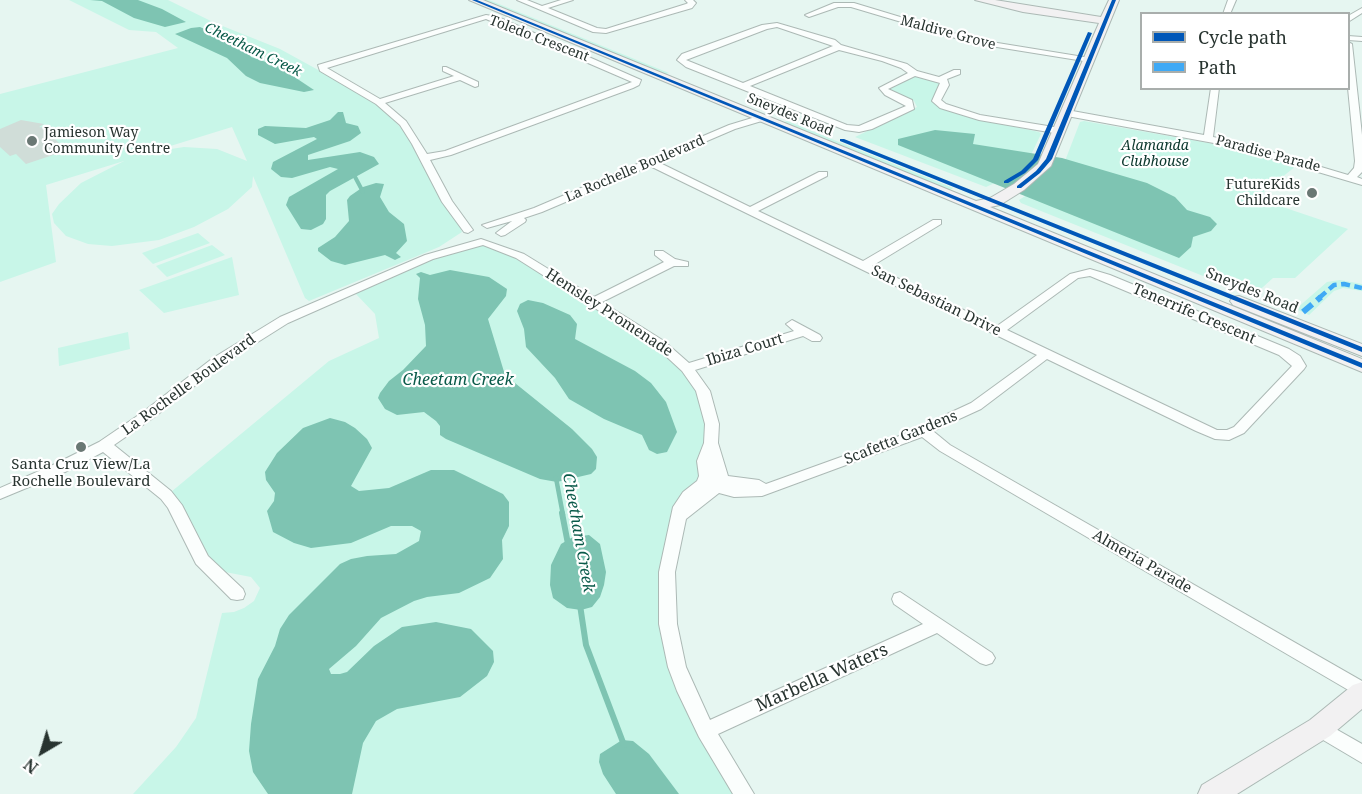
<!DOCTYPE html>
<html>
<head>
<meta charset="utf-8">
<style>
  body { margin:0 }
  #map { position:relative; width:1362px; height:794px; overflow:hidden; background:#e6f6f1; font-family:"Noto Serif",serif }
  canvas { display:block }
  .legend { position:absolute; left:1140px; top:12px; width:210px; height:78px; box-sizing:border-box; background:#fff; border:2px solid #a9aeac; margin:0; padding:8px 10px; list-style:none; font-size:18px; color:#283430 }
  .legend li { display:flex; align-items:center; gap:12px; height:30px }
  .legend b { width:30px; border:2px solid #a9aeac }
  .north { position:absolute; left:12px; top:722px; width:60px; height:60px; -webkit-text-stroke:4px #fff; paint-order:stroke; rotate:218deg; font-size:16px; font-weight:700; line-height:24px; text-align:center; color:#283430 }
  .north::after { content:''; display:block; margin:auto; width:21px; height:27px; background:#283430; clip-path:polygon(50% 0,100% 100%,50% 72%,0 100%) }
</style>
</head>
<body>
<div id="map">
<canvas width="1362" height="794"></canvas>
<ul class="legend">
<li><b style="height:8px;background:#0057b8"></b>Cycle path</li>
<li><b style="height:8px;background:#3fa9f5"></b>Path</li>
</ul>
<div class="north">N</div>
</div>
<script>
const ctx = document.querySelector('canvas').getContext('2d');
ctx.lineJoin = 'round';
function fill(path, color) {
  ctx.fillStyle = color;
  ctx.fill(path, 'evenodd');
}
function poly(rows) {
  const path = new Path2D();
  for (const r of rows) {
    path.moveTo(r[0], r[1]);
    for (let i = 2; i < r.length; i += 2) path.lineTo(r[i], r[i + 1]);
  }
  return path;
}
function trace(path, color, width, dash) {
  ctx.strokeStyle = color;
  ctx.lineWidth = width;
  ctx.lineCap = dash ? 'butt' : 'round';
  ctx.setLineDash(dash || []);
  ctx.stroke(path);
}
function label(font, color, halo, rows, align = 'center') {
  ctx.font = font + ' "Noto Serif",serif';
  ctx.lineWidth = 4.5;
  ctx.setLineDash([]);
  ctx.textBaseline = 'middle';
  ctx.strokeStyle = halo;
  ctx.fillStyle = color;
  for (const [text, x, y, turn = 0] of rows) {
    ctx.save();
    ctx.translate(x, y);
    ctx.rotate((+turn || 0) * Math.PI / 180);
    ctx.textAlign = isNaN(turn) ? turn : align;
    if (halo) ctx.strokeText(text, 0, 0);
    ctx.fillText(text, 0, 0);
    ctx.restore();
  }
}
fill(poly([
  [69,0,168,0,215,23,280,49,362,94,381,107,405,132,441,200,458,222,462,232,439,247,309,301,305,298,253,176,252,187,228,209,194,227,159,240,112,246,88,244,66,236,54,223,52,214,59,204,81,183,124,161,46,185,56,262,0,282,0,94,178,48,156,32,129,30],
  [232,127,247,161,217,149,184,147,151,152],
  [480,0,489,0,669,73,663,75],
  [915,76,939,81,942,85,932,99,937,105,975,118,1039,132,1041,134,1030,157,1008,177,986,187,855,137,917,107,914,101,894,93,889,88],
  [787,121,953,188,947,192,781,123],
  [1084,121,1214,144,1296,166,1256,198,1348,229,1295,278,1273,278,1253,296,1021,203,1019,200,1047,182,1065,161,1080,122],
  [198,233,210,243,153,264,142,253],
  [212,245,225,255,167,277,156,266],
  [478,245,487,245,512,255,656,346,676,363,697,390,706,423,702,475,669,531,660,568,659,610,683,702,692,723,735,794,133,794,176,747,196,718,222,613,234,612,244,608,254,601,260,588,251,577,225,572,213,562,197,537,190,520,171,492,329,361,379,338,375,314,355,293,441,256],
  [232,257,239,295,164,313,139,290],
  [1340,280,1362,284,1362,291,1343,288,1334,291,1309,315,1296,309,1327,282],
  [128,332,130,349,59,366,58,348]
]), '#c8f6e8');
fill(poly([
  [90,0,138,0,162,9,186,22,165,27,134,18,102,1],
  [200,27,239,44,246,48,251,57,278,66,314,90,304,92,260,83,246,76,227,58,175,34,191,28],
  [338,112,343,112,346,123,358,126,361,133,350,141,308,155,308,160,360,152,374,157,379,164,330,191,326,195,326,219,323,224,311,230,301,229,286,205,289,197,338,169,330,167,292,178,281,177,271,169,273,162,317,139,314,137,275,144,258,135,258,129,265,126,306,128,330,120],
  [935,130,975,134,973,144,1062,158,1147,183,1175,197,1187,210,1210,217,1217,224,1211,231,1193,237,1191,247,1179,258,898,145,898,139],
  [376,183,384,184,380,197,389,212,404,224,407,241,396,253,401,257,395,260,385,255,345,265,331,261,318,251,318,248,335,237,349,221,347,200,350,196,363,187],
  [450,270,489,277,507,289,506,296,488,319,505,375,572,429,592,449,597,457,596,469,591,474,557,482,540,479,446,439,440,435,440,426,436,421,424,412,397,415,385,409,378,398,380,393,389,381,403,370,426,346,425,325,418,299,420,278,416,274,421,272,430,275],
  [528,300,543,303,570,315,577,324,575,339,635,371,651,383,666,402,677,432,667,452,657,454,649,450,642,435,604,419,569,399,555,378,526,347,524,329,517,311,520,304],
  [330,418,345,422,355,428,367,439,372,448,351,486,359,491,389,488,431,470,454,470,503,494,509,502,509,526,502,540,503,559,490,578,459,593,427,597,414,601,381,618,356,646,329,669,331,674,340,674,347,672,374,646,402,627,436,622,471,629,493,651,494,662,487,676,460,697,397,709,376,721,363,743,352,794,268,794,253,772,249,751,251,724,258,679,275,646,280,629,289,615,340,564,351,559,367,556,396,554,419,541,421,531,412,526,391,526,351,543,311,548,294,543,273,532,267,511,274,501,275,493,266,480,265,472,277,453,303,428],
  [589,535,600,544,606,572,604,585,600,597,592,607,581,610,567,608,553,598,550,585,551,565,561,544,573,537],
  [622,740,633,741,649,754,679,794,616,794,603,774,599,762,600,754]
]), '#7ec4b2');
trace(poly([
  [353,173,363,192]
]), '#7ec4b2', 4);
trace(poly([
  [556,478,563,515]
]), '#7ec4b2', 4.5);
trace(poly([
  [562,513,568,544],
  [580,605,586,645,624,745]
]), '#7ec4b2', 6);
fill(poly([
  [21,120,44,124,39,127,69,131,52,136,64,148,59,149,62,152,26,164,16,154,10,156,0,147,0,129]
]), '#d0ddd8');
const street = poly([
  [517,0,527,0,542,6,561,0,573,0,548,8,597,28,606,29,686,4,688,3,685,0,693,0,696,3,692,8,606,33,593,32,517,0],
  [1228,0,1236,0,1230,14,1223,14,1228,0],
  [834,3,854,3,973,39,1090,58,1094,60,1090,62,972,43,851,7,838,7,809,17,805,15,834,3],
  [1362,8,1362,13,1348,22,1348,16,1362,8],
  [486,15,498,17,641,80,639,85,633,88,451,155,430,160,452,201,473,230,468,233,464,232,442,202,412,144,400,125,376,104,320,71,318,65,486,15],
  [486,19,632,82,445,151,427,154,406,121,385,103,460,80,475,87,478,86,478,82,446,67,443,67,443,71,454,76,380,99,327,68,486,19],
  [777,23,835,40,841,45,907,64,917,71,939,77,954,70,960,70,960,74,947,79,949,85,941,100,946,104,980,115,1060,128,1065,131,1060,134,979,120,940,108,932,101,940,83,915,76,888,89,912,100,914,109,872,129,859,132,845,130,686,67,677,60,682,54,762,25,777,23],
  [777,27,833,46,743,83,686,60,767,29,777,27],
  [839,50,882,61,901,68,908,73,879,88,885,95,906,106,859,126,847,125,750,86,839,50],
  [1348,36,1362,37,1362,41,1348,40,1348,36],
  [1348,42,1352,44,1362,135,1362,172,1357,177,1362,179,1362,185,1230,146,1067,116,1063,113,1067,110,1204,135,1211,88,1219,88,1213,137,1234,141,1348,175,1354,168,1355,161,1348,88,1348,42],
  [762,115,767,118,765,120,735,129,658,162,750,207,819,172,827,172,827,176,758,211,863,261,933,220,941,220,941,224,872,266,997,326,1070,274,1090,269,1110,275,1289,349,1300,356,1306,366,1304,369,1244,433,1229,440,1215,439,1196,431,1047,359,981,409,933,431,950,445,1362,681,1362,698,940,451,922,437,762,496,734,497,719,493,686,519,675,572,677,624,686,667,710,720,923,624,894,604,892,599,894,594,900,592,992,653,995,658,992,663,986,665,980,663,937,633,718,734,754,794,733,794,699,737,677,691,668,667,659,624,659,572,673,507,683,492,697,481,699,476,697,461,704,443,705,424,696,391,682,371,656,347,516,258,483,245,433,259,288,323,223,364,153,418,114,445,171,491,182,505,208,556,243,589,245,594,243,599,237,600,231,599,196,564,168,508,161,499,103,452,65,472,0,499,0,488,55,464,99,442,143,412,213,358,280,317,425,255,481,239,524,254,594,297,664,262,655,255,655,251,663,251,675,259,688,262,688,266,674,266,602,302,664,341,689,363,794,331,786,324,792,320,820,335,822,338,820,341,812,341,803,336,695,370,710,391,719,424,718,443,728,476,759,480,766,484,902,435,971,403,1037,355,650,166,542,212,524,218,526,220,525,222,505,235,501,236,496,233,512,221,487,228,482,225,534,208,729,125,762,115],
  [1090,276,1279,355,1292,366,1234,427,1227,430,1217,430,1007,330,1078,278,1090,276],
  [1320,720,1362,744,1362,763,1313,734,1311,728,1313,722,1320,720]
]);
const secondary = poly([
  [469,0,483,0,976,201,990,198,1014,184,1038,164,1099,23,1023,12,975,0,995,0,1101,17,1109,0,1119,0,1051,166,1024,190,1000,205,990,207,1362,359,1362,372,469,0],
  [1239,296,1362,344,1362,356,1233,305,1230,301,1233,297,1239,296],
  [1362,682,1362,709,1330,736,1237,794,1198,794,1202,785,1310,720,1353,685,1362,682]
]);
trace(street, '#acb9b5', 2);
trace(secondary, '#acb9b5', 2);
fill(street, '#fbfefd');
fill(secondary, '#f2f1f2');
trace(poly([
  [1319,298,1334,285,1344,284,1362,288]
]), '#3fa9f5', 4.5, [9, 4.5]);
trace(poly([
  [1303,312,1321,297]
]), '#3fa9f5', 6, [12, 6]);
fill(poly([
  [472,0,477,0,1362,363,1362,368,472,0],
  [1112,0,1116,0,1052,159,1040,173,1021,188,1017,188,1017,186,1036,171,1046,159,1112,0],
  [1088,32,1092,33,1038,160,1025,173,1008,183,1004,183,1004,181,1021,171,1033,159,1088,32],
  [840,139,844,139,1362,347,1362,352,840,141,840,139]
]), '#0057b8');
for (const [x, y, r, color] of [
  [32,141,6,"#6a7874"],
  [1312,193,6,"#6a7874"],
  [81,447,6,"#6a7874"]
]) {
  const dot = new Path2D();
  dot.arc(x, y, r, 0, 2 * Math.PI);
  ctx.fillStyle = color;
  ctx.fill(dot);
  trace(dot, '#fff', 2);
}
label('14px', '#283430', '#fff', [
  ["Maldive Grove",948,33,15],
  ["Toledo Crescent",539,39,21],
  ["Sneydes Road",790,115,22],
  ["Paradise Parade",1268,154,15],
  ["La Rochelle Boulevard",635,169,-23]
]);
label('italic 14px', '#095a49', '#fff', [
  ["Cheetham Creek",253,50,26]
]);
label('14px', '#283430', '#fff', [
  ["Jamieson Way",44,133],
  ["Community Centre",44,149],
  ["FutureKids",1300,185,"right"],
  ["Childcare",1300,201,"right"]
], 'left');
label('italic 14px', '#0b372d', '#fff', [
  ["Alamanda",1155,146],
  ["Clubhouse",1155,162]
]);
label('15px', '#283430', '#fff', [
  ["Sneydes Road",1252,291,22],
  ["San Sebastian Drive",936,301,26],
  ["Hemsley Promenade",609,313,33],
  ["Tenerrife Crescent",1194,314,23],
  ["Ibiza Court",745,350,-17],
  ["La Rochelle Boulevard",189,385,-36],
  ["Scafetta Gardens",901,438,-22],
  ["Almeria Parade",1142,562,30]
]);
label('15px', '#283430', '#fff', [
  ["Santa Cruz View/La",81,465],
  ["Rochelle Boulevard",81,482]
]);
label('italic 16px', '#095a49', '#fff', [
  ["Cheetam Creek",458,380],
  ["Cheetham Creek",578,533,80]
]);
label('18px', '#283430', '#fff', [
  ["Marbella Waters",822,678,-24]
]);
</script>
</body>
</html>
